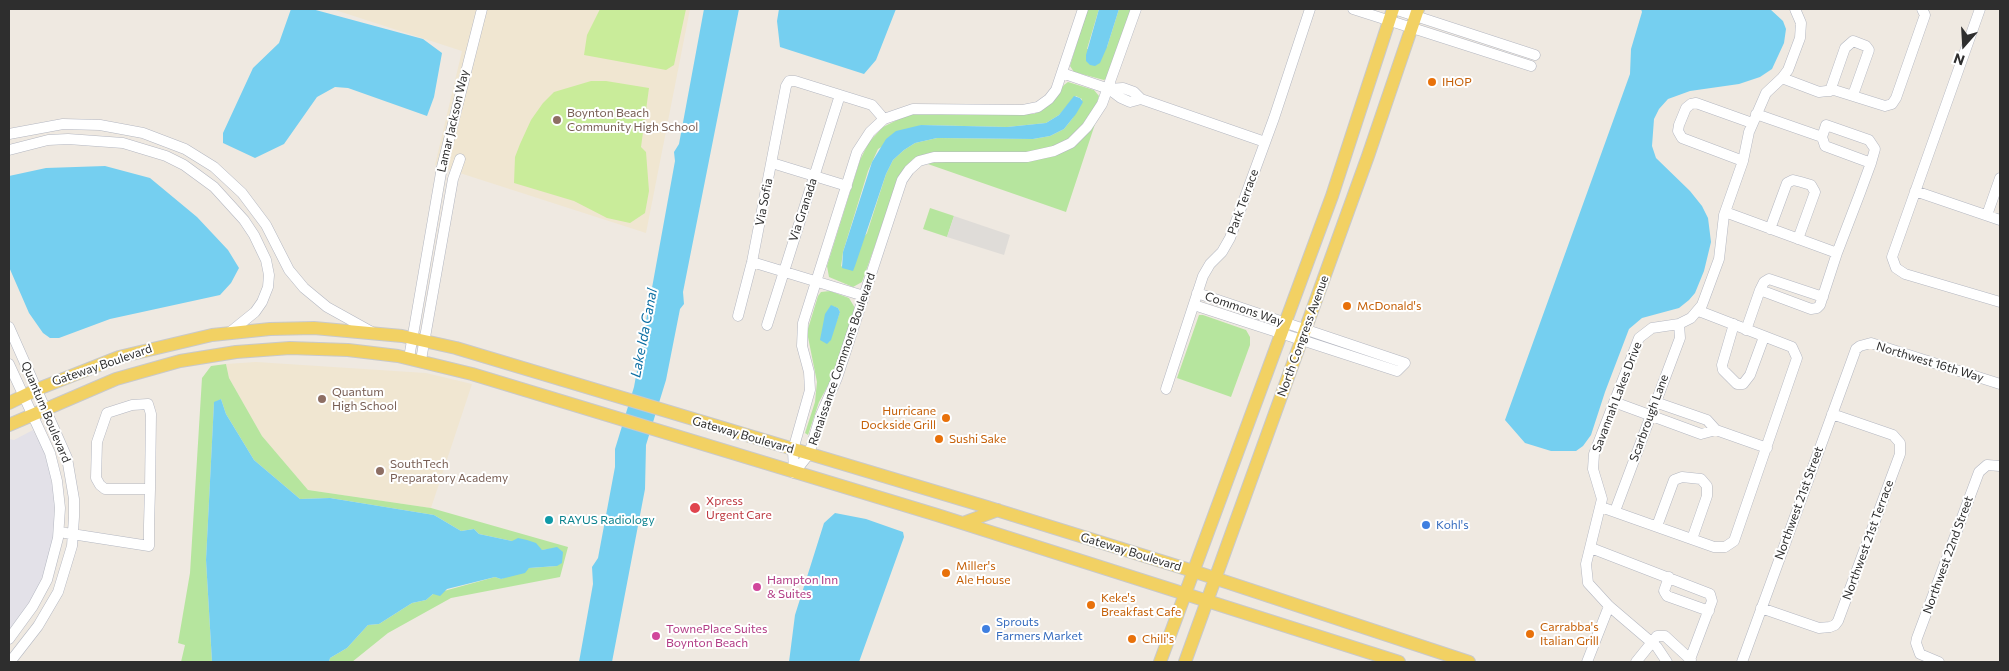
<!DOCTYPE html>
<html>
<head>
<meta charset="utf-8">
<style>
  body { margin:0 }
  #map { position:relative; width:2009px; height:671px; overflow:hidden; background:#efe9e1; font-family:Commissioner,sans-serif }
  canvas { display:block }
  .frame { position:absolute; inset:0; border:10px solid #2e2e2e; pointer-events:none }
  .north { position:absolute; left:1939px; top:20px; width:50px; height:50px; -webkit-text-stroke:4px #fff; paint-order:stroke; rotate:199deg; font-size:14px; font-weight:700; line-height:20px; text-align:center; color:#2e2e2e }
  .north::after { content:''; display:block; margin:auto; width:18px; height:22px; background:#2e2e2e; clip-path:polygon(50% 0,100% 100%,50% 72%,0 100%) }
</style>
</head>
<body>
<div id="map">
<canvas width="2009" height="671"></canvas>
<div class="frame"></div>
<div class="north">N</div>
</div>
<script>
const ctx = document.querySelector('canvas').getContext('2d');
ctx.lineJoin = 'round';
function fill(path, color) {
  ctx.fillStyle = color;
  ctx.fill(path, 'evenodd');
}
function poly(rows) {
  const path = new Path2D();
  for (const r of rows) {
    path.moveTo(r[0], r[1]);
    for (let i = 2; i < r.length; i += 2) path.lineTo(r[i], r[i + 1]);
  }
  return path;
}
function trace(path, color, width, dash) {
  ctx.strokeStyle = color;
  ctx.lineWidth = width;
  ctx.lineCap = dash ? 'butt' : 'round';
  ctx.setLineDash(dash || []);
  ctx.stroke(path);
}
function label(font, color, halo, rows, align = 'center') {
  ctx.font = font + ' Commissioner,sans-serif';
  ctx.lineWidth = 4;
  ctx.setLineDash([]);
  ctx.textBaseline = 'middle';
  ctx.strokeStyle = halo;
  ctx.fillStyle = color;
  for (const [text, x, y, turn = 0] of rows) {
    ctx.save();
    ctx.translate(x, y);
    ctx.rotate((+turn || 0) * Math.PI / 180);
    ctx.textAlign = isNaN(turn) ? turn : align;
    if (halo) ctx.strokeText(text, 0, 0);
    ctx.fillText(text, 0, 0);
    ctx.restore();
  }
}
fill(poly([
  [33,430,43,448,50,471,55,502,54,534,48,563,36,592,9,632,9,439,14,440]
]), '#e3e1e8');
fill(poly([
  [332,9,690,9,646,233,435,165,462,51],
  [256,362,426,373,472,384,431,508,308,490,262,436,229,378,226,364]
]), '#f0e6d1');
fill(poly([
  [1087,9,1099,9,1087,49,1107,47,1119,9,1131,9,1109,77,1104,80,1074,72,1070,66],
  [1068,82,1094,90,1099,96,1097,103,1081,127,1068,139,1047,149,1024,153,929,153,913,159,900,175,862,282,853,287,829,277,827,266,860,160,869,142,883,127,907,115,917,113,1034,114,1051,103,1064,85],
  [1076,96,1082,99,1072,119,1064,129,1050,136,1033,139,937,138,915,143,904,150,893,160,886,174,867,233,841,267,843,252,868,171,878,149,921,125,1007,127,1046,123,1059,115],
  [1096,121,1066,212,925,163,1051,157],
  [930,208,954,216,947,237,923,229],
  [830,291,849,298,855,308,831,380,819,402,808,435,805,433,815,402,817,382,807,332,818,296,821,292],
  [832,306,838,308,840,312,829,342,821,338],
  [1199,315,1203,315,1246,330,1250,337,1250,345,1231,397,1177,378],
  [226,364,229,378,262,436,308,490,431,508,568,547,560,577,451,598,388,633,352,662,329,662,330,658,347,648,368,625,379,624,412,603,426,600,433,594,495,577,501,579,529,568,557,566,557,548,542,550,512,541,479,534,474,529,461,531,434,515,330,498,300,499,254,460,226,414,221,399,214,403,206,560,212,662,181,662,185,645,178,643,190,573,202,378,211,366]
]), '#b6e59e');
fill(poly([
  [600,9,686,9,674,65,666,70,584,55,587,35],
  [591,81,606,81,649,88,641,147,646,152,649,191,645,213,630,223,607,218,574,201,514,183,515,157,520,144,531,120,543,103,554,92]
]), '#c9ec9a');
fill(poly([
  [954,216,1010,235,1004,255,947,237]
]), '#dfdcd8');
fill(poly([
  [291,9,312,9,423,39,442,53,434,97,427,116,348,88,335,87,317,97,284,144,255,158,223,143,223,133,253,68,279,43],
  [704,9,739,9,683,292,684,304,680,309,666,380,646,445,645,489,612,662,579,662,593,584,592,567,598,558,615,467,615,449,634,387,675,161,674,152,679,144],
  [779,9,896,9,876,60,864,74,780,47,777,21],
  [1099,9,1119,9,1107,47,1100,63,1095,66,1090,65,1086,61,1086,55],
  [1641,9,1770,9,1783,21,1786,29,1784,43,1772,69,1760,77,1739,84,1690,91,1668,99,1659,109,1654,119,1652,146,1656,158,1690,191,1702,206,1708,218,1711,242,1704,271,1695,293,1689,300,1679,308,1642,318,1629,329,1605,392,1591,435,1583,446,1576,451,1551,451,1525,443,1505,420,1630,74,1631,49,1642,12],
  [1074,96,1080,98,1083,102,1076,114,1064,129,1050,136,1033,139,937,138,915,143,904,150,893,160,886,174,855,266,853,271,842,268,843,252,872,162,886,139,896,131,921,125,1007,127,1046,123,1059,115],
  [105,166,150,178,197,217,228,250,239,268,231,283,220,295,110,319,59,338,50,338,43,333,29,313,9,267,9,176,46,168],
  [831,305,838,308,840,312,831,340,827,344,820,340,825,314],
  [221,399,226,414,254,460,300,499,330,498,434,515,461,531,474,529,479,534,512,541,518,538,527,540,536,543,542,550,557,547,563,552,562,563,557,566,529,568,525,573,501,579,495,577,447,589,440,596,433,594,426,600,412,603,379,624,368,625,347,648,330,658,329,662,212,662,206,560,214,402],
  [835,513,866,519,903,532,904,537,859,662,789,662,795,615,824,523]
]), '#75cff0');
const minor = poly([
  [1353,9,1531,66],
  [1394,9,1535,55],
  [1980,9,1892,257,1896,268,1905,274,2000,302],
  [1062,73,1109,89,1121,98,1130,102,1141,99],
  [1782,78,1819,92,1834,90,1885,106,1892,104,1896,98,1925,15,1922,9],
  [1109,89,1123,88,1134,92,1141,99,1265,142],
  [1830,91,1845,48,1853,41,1866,46,1869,50,1853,95],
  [1756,114,1822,137],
  [9,134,63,124,100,125,143,133,185,149,214,167,242,193,266,225,289,270,304,288,327,307,372,332],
  [9,150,48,140,68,139,123,143,166,156,184,165,214,187,244,220,254,235,266,260,269,275,268,287,262,302,255,312,229,333],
  [1743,161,1682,138,1678,131,1679,125,1686,108,1691,104,1696,103,1752,123],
  [772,163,847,186],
  [1915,191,2000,220],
  [1725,212,1837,253],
  [1987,215,2000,178],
  [1770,229,1787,183,1793,180,1801,182,1811,185,1815,192,1798,239],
  [752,262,864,296],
  [1760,290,1811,309,1817,308,1820,305,1837,253,1860,193,1871,163,1875,149,1869,140,1826,125,1822,137,1825,146,1871,163],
  [1194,305,1397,371,1405,363,1197,293],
  [738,316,752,262,786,86,789,81,795,81,872,105,884,119],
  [1734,324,1722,365,1723,370,1737,384,1743,384,1750,375,1764,337],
  [767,325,840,95],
  [9,327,67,458,74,499,74,517,72,546,58,592,38,626,10,662],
  [1746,330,1760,290,1764,282,1769,279,1823,297],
  [409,358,442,167,482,9],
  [421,360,453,179,460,159],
  [9,364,50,453,57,481,60,508,58,538,47,580,33,606,9,639],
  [1166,389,1203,276,1210,264,1222,252,1230,238,1274,118,1310,9],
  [1614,402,1701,434,1716,430],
  [1655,402,1707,420,1716,430,1767,448],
  [794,473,809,454,820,417,837,378,902,180,909,170,919,161,934,157,1027,157,1054,151,1071,143,1087,127,1102,104,1136,9],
  [794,473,793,450,810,390,809,372,802,346,803,323,857,152,870,132,884,119,913,109,1023,110,1038,107,1049,99,1056,90,1083,9],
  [1601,507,1714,547,1725,547,1734,541,1797,358,1792,347,1699,311],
  [1615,511,1680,338,1679,324],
  [1657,526,1674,480,1682,477,1701,479,1707,486,1707,496,1692,539],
  [59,532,149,546,149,525,150,489,151,414,148,404,132,405,107,413,97,442,96,478,100,485,105,489,150,489],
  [1591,548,1710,594,1712,601,1689,662],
  [1669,577,1664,591,1667,596,1709,611],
  [1761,608,1819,628,1830,627,1835,625,1838,621,1900,454,1900,443,1893,435,1832,414],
  [1587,662,1609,606],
  [1636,662,1657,636,1665,636,1691,660],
  [1667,662,1657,647,1609,606,1588,583,1586,564,1602,499,1593,469,1594,454,1639,338,1652,328,1679,324,1691,318,1702,305,1719,259,1724,215,1743,161,1749,132,1766,93,1782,78,1788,70,1800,38,1801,23,1795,9],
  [1742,662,1856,349,1860,346,1871,343,2000,384],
  [1939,662,1920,654,1916,643,1917,638,1979,472,1987,465,2000,466]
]);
const major = poly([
  [9,403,38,389,119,357,212,335,270,329,314,328,402,336,456,348,987,507,1193,571,1469,662],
  [9,425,116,379,180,361,236,352,290,348,348,350,398,356,472,374,937,515,1399,662],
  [963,523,998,510],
  [1160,662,1332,196,1393,9],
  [1185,662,1368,156,1418,9]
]);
trace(minor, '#b4b7c1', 11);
trace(major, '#c9c9c9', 14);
trace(minor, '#fff', 10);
trace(major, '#f2d163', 12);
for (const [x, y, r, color] of [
  [1432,82,5,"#e8710a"],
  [557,120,5,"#8d6e63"],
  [1347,306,5,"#e8710a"],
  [322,399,5,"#8d6e63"],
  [946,418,5,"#e8710a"],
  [939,439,5,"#e8710a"],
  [380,471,5,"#8d6e63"],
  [695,508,6,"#e0444e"],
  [549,520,5,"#0f9aa8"],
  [1426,525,5,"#3f7fe0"],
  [946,573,5,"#e8710a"],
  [757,587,5,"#d1479c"],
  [1091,605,5,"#e8710a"],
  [986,629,5,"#3f7fe0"],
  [1530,634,5,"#e8710a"],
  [656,636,5,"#d1479c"],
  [1132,639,5,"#e8710a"]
]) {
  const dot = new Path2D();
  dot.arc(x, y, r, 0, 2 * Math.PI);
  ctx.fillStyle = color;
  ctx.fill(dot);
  trace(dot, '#fff', 2);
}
label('12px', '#c56008', '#fff', [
  ["IHOP",1442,82],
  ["McDonald's",1357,306],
  ["Hurricane",936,411,"right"],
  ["Dockside Grill",936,425,"right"],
  ["Sushi Sake",949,439],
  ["Miller's",956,566],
  ["Ale House",956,580],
  ["Keke's",1101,598],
  ["Breakfast Cafe",1101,612],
  ["Carrabba's",1540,627],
  ["Italian Grill",1540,641],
  ["Chili's",1142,639]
], 'left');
label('12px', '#785e54', '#fff', [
  ["Boynton Beach",567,113],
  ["Community High School",567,127],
  ["Quantum",332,392],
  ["High School",332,406],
  ["SouthTech",390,464],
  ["Preparatory Academy",390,478]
], 'left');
label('12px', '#2e2e2e', '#fff', [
  ["Lamar Jackson Way",453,121,-77],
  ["Via Sofia",764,202,-79],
  ["Park Terrace",1243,202,-70],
  ["Via Granada",803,210,-72],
  ["Commons Way",1244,309,19],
  ["North Congress Avenue",1303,336,-70],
  ["Renaissance Commons Boulevard",842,359,-71],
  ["Northwest 16th Way",1930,362,17],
  ["Gateway Boulevard",102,365,-19],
  ["Savannah Lakes Drive",1617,397,-69],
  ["Quantum Boulevard",46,412,67],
  ["Scarbrough Lane",1649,418,-70],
  ["Gateway Boulevard",743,435,16],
  ["Northwest 21st Street",1799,503,-70],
  ["Northwest 21st Terrace",1868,540,-70],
  ["Gateway Boulevard",1131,552,17],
  ["Northwest 22nd Street",1948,555,-70]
]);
label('12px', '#be3a42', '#fff', [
  ["Xpress",706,501],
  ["Urgent Care",706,515]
], 'left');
label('12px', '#0d838f', '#fff', [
  ["RAYUS Radiology",559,520]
], 'left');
label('12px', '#366cbe', '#fff', [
  ["Kohl's",1436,525],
  ["Sprouts",996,622],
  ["Farmers Market",996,636]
], 'left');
label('12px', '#b23c85', '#fff', [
  ["Hampton Inn",767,580],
  ["& Suites",767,594],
  ["TownePlace Suites",666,629],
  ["Boynton Beach",666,643]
], 'left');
label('italic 14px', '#0d6fa3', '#fff', [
  ["Lake Ida Canal",644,333,-79]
]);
</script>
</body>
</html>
